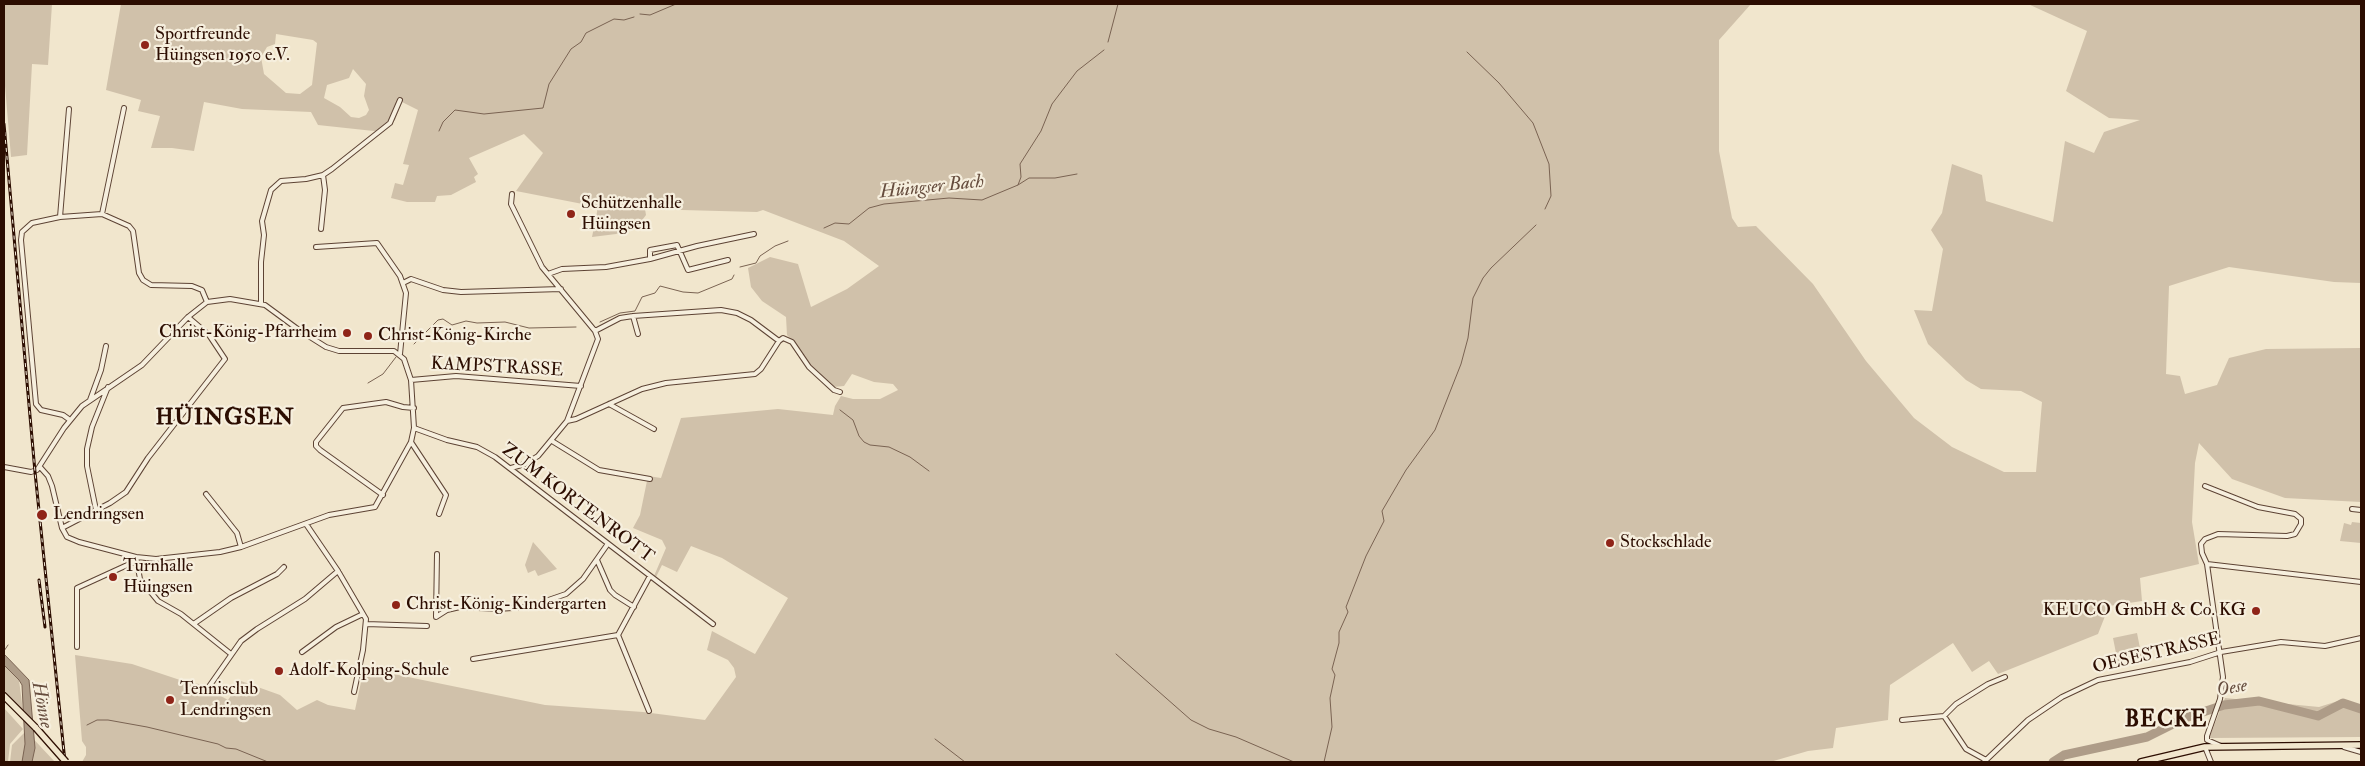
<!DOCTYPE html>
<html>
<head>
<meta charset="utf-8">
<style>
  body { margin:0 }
  #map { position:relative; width:2365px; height:766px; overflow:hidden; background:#f1e6cd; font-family:"IM FELL Double Pica",serif }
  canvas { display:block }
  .frame { position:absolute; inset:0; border:5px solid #2c0d01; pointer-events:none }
</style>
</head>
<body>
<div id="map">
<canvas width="2365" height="766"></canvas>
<div class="frame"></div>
</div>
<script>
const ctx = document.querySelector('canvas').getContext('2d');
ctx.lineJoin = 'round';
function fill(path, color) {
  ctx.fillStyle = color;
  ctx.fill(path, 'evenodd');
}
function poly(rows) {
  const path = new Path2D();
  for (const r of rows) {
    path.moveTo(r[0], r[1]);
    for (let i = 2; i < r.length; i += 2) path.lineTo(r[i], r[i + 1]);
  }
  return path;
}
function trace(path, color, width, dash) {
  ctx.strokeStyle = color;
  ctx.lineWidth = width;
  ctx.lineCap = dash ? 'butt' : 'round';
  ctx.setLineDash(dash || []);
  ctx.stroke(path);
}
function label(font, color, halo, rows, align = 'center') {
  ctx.font = font + ' "IM FELL Double Pica",serif';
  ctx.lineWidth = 4.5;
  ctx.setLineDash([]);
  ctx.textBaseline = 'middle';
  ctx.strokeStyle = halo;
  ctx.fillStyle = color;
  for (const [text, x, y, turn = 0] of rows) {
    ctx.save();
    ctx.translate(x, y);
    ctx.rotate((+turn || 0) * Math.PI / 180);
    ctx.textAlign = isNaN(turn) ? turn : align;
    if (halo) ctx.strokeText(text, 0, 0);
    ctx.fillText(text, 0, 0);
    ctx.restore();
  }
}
fill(poly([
  [4,4,52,4,48,65,32,64,27,155,11,157,4,74],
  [121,4,1751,4,1719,40,1719,151,1732,218,1738,227,1756,226,1813,284,1866,361,1914,418,1952,447,2004,472,2036,472,2042,402,2021,391,1981,389,1966,380,1928,344,1914,310,1932,311,1943,249,1931,230,1942,213,1952,164,1982,175,1986,201,2053,222,2065,141,2094,153,2104,132,2140,120,2109,118,2066,91,2087,31,2028,4,2361,4,2361,283,2334,282,2229,267,2169,286,2166,374,2180,376,2185,394,2217,385,2229,358,2266,349,2361,348,2361,502,2285,498,2232,479,2199,443,2195,463,2192,522,2199,564,2140,578,2142,601,2109,606,2098,634,1998,674,1989,661,1972,672,1953,643,1890,685,1888,720,1836,728,1833,748,1808,751,1770,762,82,762,86,755,86,747,82,741,75,655,132,664,186,682,199,684,228,700,241,681,280,695,297,710,317,700,328,705,355,710,364,668,545,705,643,712,705,720,736,677,734,668,728,660,707,650,712,631,755,654,788,598,722,558,691,546,677,572,662,565,656,577,654,576,666,548,662,540,633,528,640,515,648,476,661,478,681,418,778,409,833,415,835,406,841,396,853,399,880,399,898,390,893,384,874,382,852,374,844,386,833,387,810,365,799,348,787,335,786,317,762,301,751,287,748,268,770,257,798,264,811,307,847,289,879,266,844,241,763,210,757,212,645,209,646,215,637,227,616,234,592,237,598,207,516,191,543,153,524,134,469,158,478,174,474,177,476,182,451,195,437,196,435,202,407,202,391,198,395,183,403,185,409,165,403,164,418,110,402,102,395,120,383,132,318,125,311,112,242,109,204,102,194,151,172,148,151,148,160,116,138,111,141,100,106,90],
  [276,34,313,40,317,43,312,85,300,94,286,93,264,74,261,57,267,47,275,44],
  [353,69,366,84,364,96,369,110,366,115,359,118,351,117,340,107,324,98,327,85,349,78],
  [2352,522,2361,523,2361,543,2340,541,2344,523,2351,525],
  [533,542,557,569,538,576,535,570,528,573,525,565],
  [2137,633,2142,658,2118,663,2113,638],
  [4,665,19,680,23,711,4,691],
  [2225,698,2319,707,2341,700,2361,705,2360,737,2209,738],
  [4,708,23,729,10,744,8,762,4,762],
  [26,731,55,762,10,762,12,745]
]), '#d0c1aa');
const water = poly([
  [4,654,29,680,35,748,32,762,22,762,25,744,22,685,19,680,4,665,4,654]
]);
fill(water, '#ae9c88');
trace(water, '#7a6352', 1);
trace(poly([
  [640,14,650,15,676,4],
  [1108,42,1118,4],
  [1467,52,1499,83,1533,123,1549,164,1551,196,1545,209],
  [439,131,443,122,455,110,484,114,543,108,549,84,571,49,581,42,586,33,614,19,624,20,634,17],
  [1018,185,1029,178,1055,178,1077,174],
  [824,228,835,223,849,224,869,208,884,204,949,198,982,200,1018,185,1021,177,1020,164,1041,131,1052,104,1077,71,1104,50],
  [740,267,756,263,760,256,775,246,788,241],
  [600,322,620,313,635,311,642,297,655,293,660,286,683,292,698,293,732,279,734,275],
  [414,344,438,320,443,319,452,325,466,321,477,323,505,322,529,328,576,327],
  [368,383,383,374,396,357],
  [840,410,853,420,859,436,864,442,870,445,889,447,910,457,929,471],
  [4,651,8,645],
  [1116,654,1191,720,1209,729,1236,737,1294,762],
  [87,725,97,720,108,720,147,727,218,744,226,748,236,749,268,762],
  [935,739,965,762],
  [1324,762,1332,727,1330,698,1335,675,1332,669,1339,643,1339,632,1348,612,1346,607,1366,556,1384,521,1382,511,1406,470,1435,430,1461,364,1468,338,1473,298,1483,278,1491,268,1536,225]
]), '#7a6352', 1);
trace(poly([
  [2053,762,2064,755,2147,737,2185,718,2224,705,2259,701,2318,716,2343,703,2361,709]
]), '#ae9c88', 9);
const minor = poly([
  [69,109,60,217,102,214,129,226,133,231,139,273,143,280,151,285,192,286,202,290,207,302],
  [102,214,124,108],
  [60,217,32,223,22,232,21,240,36,404,41,410,63,415,70,420],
  [321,229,325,190,323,175],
  [316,247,377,243,400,276,406,293,400,354],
  [650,259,650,250,677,245,688,270,728,260],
  [548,274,562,269,606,267,650,259,697,246,754,234],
  [403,283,411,279,443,290,461,292,561,289],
  [261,304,261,262,264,235,262,221,271,190,281,181,306,179,323,175,332,169,390,123,400,100],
  [633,316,638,334],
  [595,331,620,318,633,316,721,310,737,313,751,320,779,341],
  [779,341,783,338,792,342,809,367,834,390,840,392],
  [411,380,456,376,581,386],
  [90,400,101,370,106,346],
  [609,404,654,429],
  [567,421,576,419,642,389,666,383,755,374,761,369,779,341],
  [414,428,447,440,477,447,495,457,713,624],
  [552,441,599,470,650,479],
  [411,442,446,495,439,514],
  [4,467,31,472,37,470,64,428,82,406,142,365,188,317,207,302,230,299,265,305,299,330,326,347,339,351,394,351,404,359,411,380,414,428,411,442,375,507,329,515,241,547,220,552,156,559,136,557,79,542,67,537,62,528,52,486,48,476,40,467],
  [511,468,525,464,538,456,567,421,598,339,595,331,542,267,511,204,512,194],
  [2205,486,2258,507,2295,514,2301,519,2301,524,2295,534,2287,536,2218,534,2205,539,2201,544,2202,553,2207,564,2223,677,2220,699,2207,736,2207,740,2221,746],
  [206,494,237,533,241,547],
  [383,495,320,450,316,446,316,442,343,408,386,402,403,407,414,408],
  [2352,509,2361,510],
  [96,510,87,466,87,449,92,427,108,387],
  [306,524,338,571,366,619,363,650,354,692],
  [62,528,110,503,126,492,148,458,225,359,209,335,188,317],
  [437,554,436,617,447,610,460,607,497,609,528,607,566,594,583,579,607,545],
  [136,557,140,579,158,601,181,614,231,654],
  [597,560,610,590,615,595,634,607],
  [2207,564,2361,582],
  [195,623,231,598,277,574,284,567],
  [366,624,427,626],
  [77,647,77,588,136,561],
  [302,652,336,627,363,614],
  [473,659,618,635],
  [208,688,241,641,257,629,305,599,338,571],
  [649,711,618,635,650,576],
  [1944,716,1966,749,1986,760],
  [1902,720,1944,716,1956,704,1988,684,2005,677],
  [2205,747,2211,762],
  [2344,747,2361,752],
  [1984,762,2028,720,2062,697,2098,680,2190,662,2221,652,2281,642,2325,646,2361,638]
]);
const primary = poly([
  [4,696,36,728],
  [2141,762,2205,747,2361,745]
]);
trace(minor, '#5d4334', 6);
trace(primary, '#2c0d01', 8);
trace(minor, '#f6efde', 4);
trace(primary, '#f1e6cd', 5.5);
const rail = poly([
  [4,124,35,472,65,762],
  [39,580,45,627]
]);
trace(rail, '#2c0d01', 3);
trace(rail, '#f6efde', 1, [4]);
const primaryBridge = poly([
  [36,728,66,762]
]);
trace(primaryBridge, '#2c0d01', 8, []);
trace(primaryBridge, '#f1e6cd', 5.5);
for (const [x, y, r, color] of [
  [145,45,5,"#8f2418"],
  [571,214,5,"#8f2418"],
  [347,333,5,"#8f2418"],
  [368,336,5,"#8f2418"],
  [42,515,6,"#8f2418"],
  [1610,543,5,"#8f2418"],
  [113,577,5,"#8f2418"],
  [396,605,5,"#8f2418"],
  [2256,611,5,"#8f2418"],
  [279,671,5,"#8f2418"],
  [170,700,5,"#8f2418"]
]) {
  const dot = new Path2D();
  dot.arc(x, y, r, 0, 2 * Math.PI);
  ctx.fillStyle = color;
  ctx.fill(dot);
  trace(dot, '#f6efde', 2);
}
label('18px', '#2c0d01', '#f6efde', [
  ["Sportfreunde",155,35],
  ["Hüingsen 1950 e.V.",155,56],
  ["Schützenhalle",581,204],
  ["Hüingsen",581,225],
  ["Christ-König-Pfarrheim",337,333,"right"],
  ["Christ-König-Kirche",378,336],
  ["Lendringsen",53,515],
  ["Stockschlade",1620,543],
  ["Turnhalle",123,567],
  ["Hüingsen",123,588],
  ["Christ-König-Kindergarten",406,605],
  ["KEUCO GmbH & Co. KG",2246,611,"right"],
  ["Adolf-Kolping-Schule",289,671],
  ["Tennisclub",180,690],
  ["Lendringsen",180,711]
], 'left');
label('18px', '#2c0d01', '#f6efde', [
  ["KAMPSTRASSE",497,368,3],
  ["ZUM KORTENROTT",577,504,37],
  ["OESESTRASSE",2157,654,-13]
]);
label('italic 19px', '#664d3e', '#f6efde', [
  ["Hüingser Bach",932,188,-6],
  ["Oese",2232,689,-10],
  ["Hönne",41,705,79]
]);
ctx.letterSpacing = '1px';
label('bold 22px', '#2c0d01', '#f6efde', [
  ["HÜINGSEN",225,419],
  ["BECKE",2166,721]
]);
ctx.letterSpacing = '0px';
</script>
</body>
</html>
